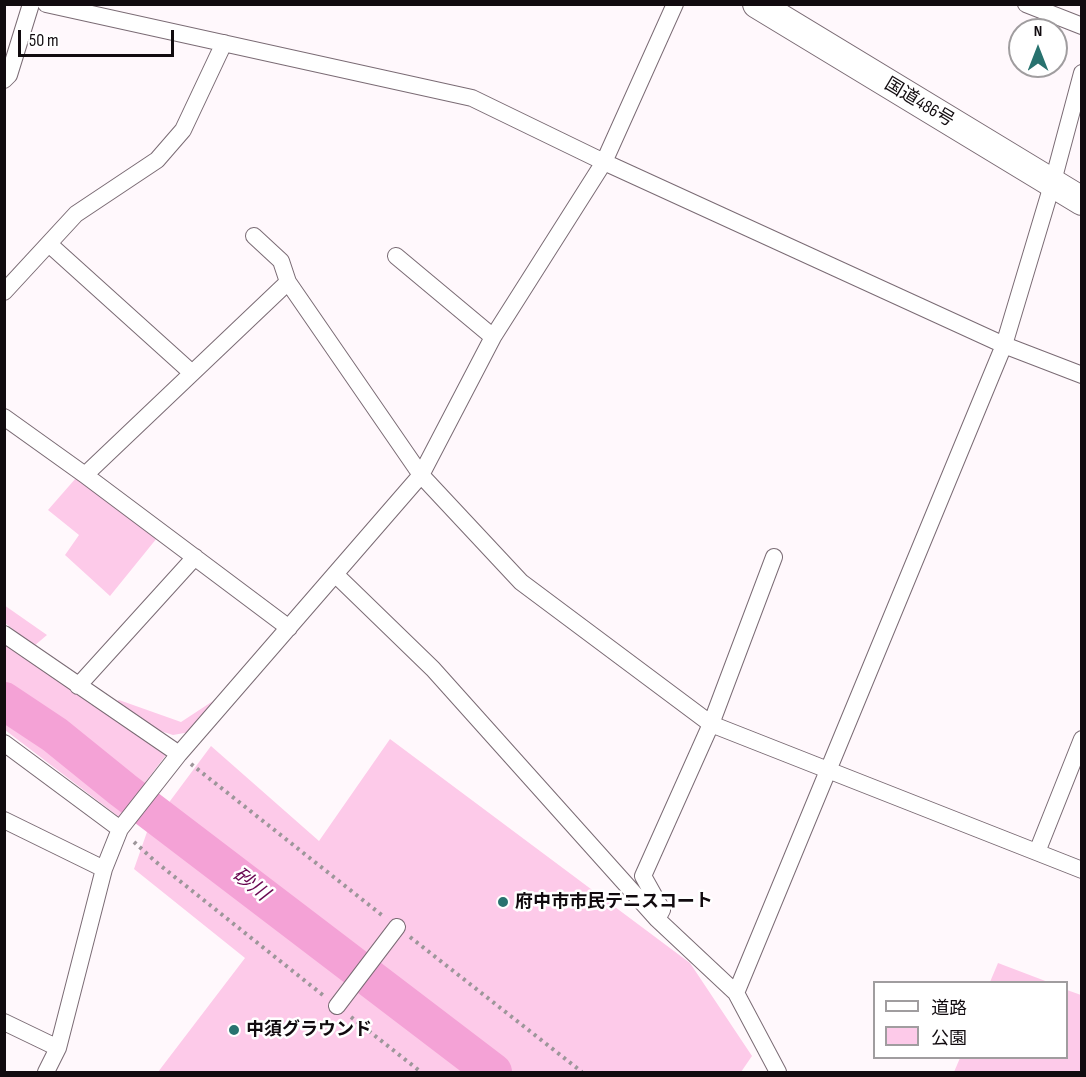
<!DOCTYPE html>
<html>
<head>
<meta charset="utf-8">
<style>
  body { margin:0 }
  #map { position:relative; width:1086px; height:1077px; overflow:hidden; background:#fff8fc; font-family:"Sofia Sans Condensed","Noto Sans JP",sans-serif }
  canvas { display:block }
  .frame { position:absolute; inset:0; border:6px solid #110b0f; pointer-events:none }
  .legend { position:absolute; left:873px; top:981px; width:195px; height:78px; box-sizing:border-box; background:#fff; border:2px solid #a09d9f; margin:0; padding:8px 10px; list-style:none; font-size:18px; color:#110b0f }
  .legend li { display:flex; align-items:center; gap:12px; height:30px }
  .legend b { width:30px; border:2px solid #a09d9f }
  .north { position:absolute; left:1008px; top:18px; width:60px; height:60px; box-sizing:border-box; background:#fff; border:2px solid #a09d9f; border-radius:50%; rotate:0deg; font-size:16px; font-weight:700; line-height:24px; text-align:center; color:#110b0f }
  .north::after { content:''; display:block; margin:auto; width:21px; height:27px; background:#28726f; clip-path:polygon(50% 0,100% 100%,50% 72%,0 100%) }
  .scale { position:absolute; left:18px; top:30px; width:156px; height:27px; box-sizing:border-box; border:3px solid #110b0f; border-top:0; padding-left:8px; font-size:18px; line-height:21px; white-space:nowrap; color:#110b0f; -webkit-text-stroke:4px #fff; paint-order:stroke }
</style>
</head>
<body>
<div id="map">
<canvas width="1086" height="1077"></canvas>
<div class="frame"></div>
<ul class="legend">
<li><b style="height:8px;background:#fff"></b>道路</li>
<li><b style="height:16px;background:#fdcae9"></b>公園</li>
</ul>
<div class="north">N</div>
<div class="scale">50 m</div>
</div>
<script>
const ctx = document.querySelector('canvas').getContext('2d');
ctx.lineJoin = 'round';
function fill(path, color) {
  ctx.fillStyle = color;
  ctx.fill(path, 'evenodd');
}
function poly(rows) {
  const path = new Path2D();
  for (const r of rows) {
    path.moveTo(r[0], r[1]);
    for (let i = 2; i < r.length; i += 2) path.lineTo(r[i], r[i + 1]);
  }
  return path;
}
function trace(path, color, width, dash) {
  ctx.strokeStyle = color;
  ctx.lineWidth = width;
  ctx.lineCap = dash ? 'butt' : 'round';
  ctx.setLineDash(dash || []);
  ctx.stroke(path);
}
function label(font, color, halo, rows, align = 'center') {
  ctx.font = font + ' "Sofia Sans Condensed","Noto Sans JP",sans-serif';
  ctx.lineWidth = 5;
  ctx.setLineDash([]);
  ctx.textBaseline = 'middle';
  ctx.strokeStyle = halo;
  ctx.fillStyle = color;
  for (const [text, x, y, turn = 0] of rows) {
    ctx.save();
    ctx.translate(x, y);
    ctx.rotate((+turn || 0) * Math.PI / 180);
    ctx.textAlign = isNaN(turn) ? turn : align;
    if (halo) ctx.strokeText(text, 0, 0);
    ctx.fillText(text, 0, 0);
    ctx.restore();
  }
}
fill(poly([
  [76,478,157,538,110,596,65,555,79,535,48,510],
  [4,605,47,635,34,646,5,623],
  [4,642,166,755,119,817,5,730],
  [119,700,181,722,213,701,190,732,173,735,151,728,115,702],
  [390,739,690,963,752,1056,741,1072,158,1072,245,958,134,869,147,832,211,746,319,841],
  [998,963,1048,982,990,982],
  [1067,990,1081,995,1081,1072,954,1072,960,1058,1066,1058]
]), '#fdcae9');
trace(poly([
  [4,701,55,735,123,790,493,1072]
]), '#f4a2d6', 38);
const minor = poly([
  [46,4,472,98,604,162,1004,345,1082,375],
  [1026,4,1082,26],
  [4,80,9,75,31,4],
  [254,236,281,261,288,282,421,475,521,582,711,724,1082,870],
  [49,244,192,373],
  [396,256,493,337],
  [4,292,76,214,157,160,183,130,224,43],
  [4,417,85,475,289,628],
  [85,475,288,282],
  [335,574,433,669,657,919,736,993,778,1072],
  [4,634,179,754],
  [78,686,195,557],
  [4,743,120,829],
  [4,820,104,869],
  [1037,852,1082,739],
  [657,919,662,910,643,876,711,724,774,557],
  [736,993,1004,345,1052,185,1082,73],
  [337,1006,397,927],
  [4,1022,58,1048],
  [46,1072,58,1048,104,869,120,829,179,754,421,475,493,337,604,162,675,4]
]);
const trunk = poly([
  [757,4,1082,201]
]);
trace(minor, '#7a6b74', 18);
trace(trunk, '#7a6b74', 30);
trace(poly([
  [191,764,383,916],
  [134,842,156,862,324,996],
  [410,937,582,1072],
  [351,1017,421,1072]
]), '#9d969a', 4, [3, 4.5]);
trace(minor, '#fff', 16);
trace(trunk, '#fff', 28);
for (const [x, y, r, color] of [
  [503,902,6,"#28726f"],
  [234,1030,6,"#28726f"]
]) {
  const dot = new Path2D();
  dot.arc(x, y, r, 0, 2 * Math.PI);
  ctx.fillStyle = color;
  ctx.fill(dot);
  trace(dot, '#fff', 2);
}
label('18px', '#110b0f', '#fff', [
  ["国道486号",919,103,31]
]);
label('bold 18px', '#110b0f', '#fff', [
  ["府中市市民テニスコート",515,902],
  ["中須グラウンド",246,1030]
], 'left');
label('italic 20px', '#690751', '#fff', [
  ["砂川",250,885,38]
]);
</script>
</body>
</html>
